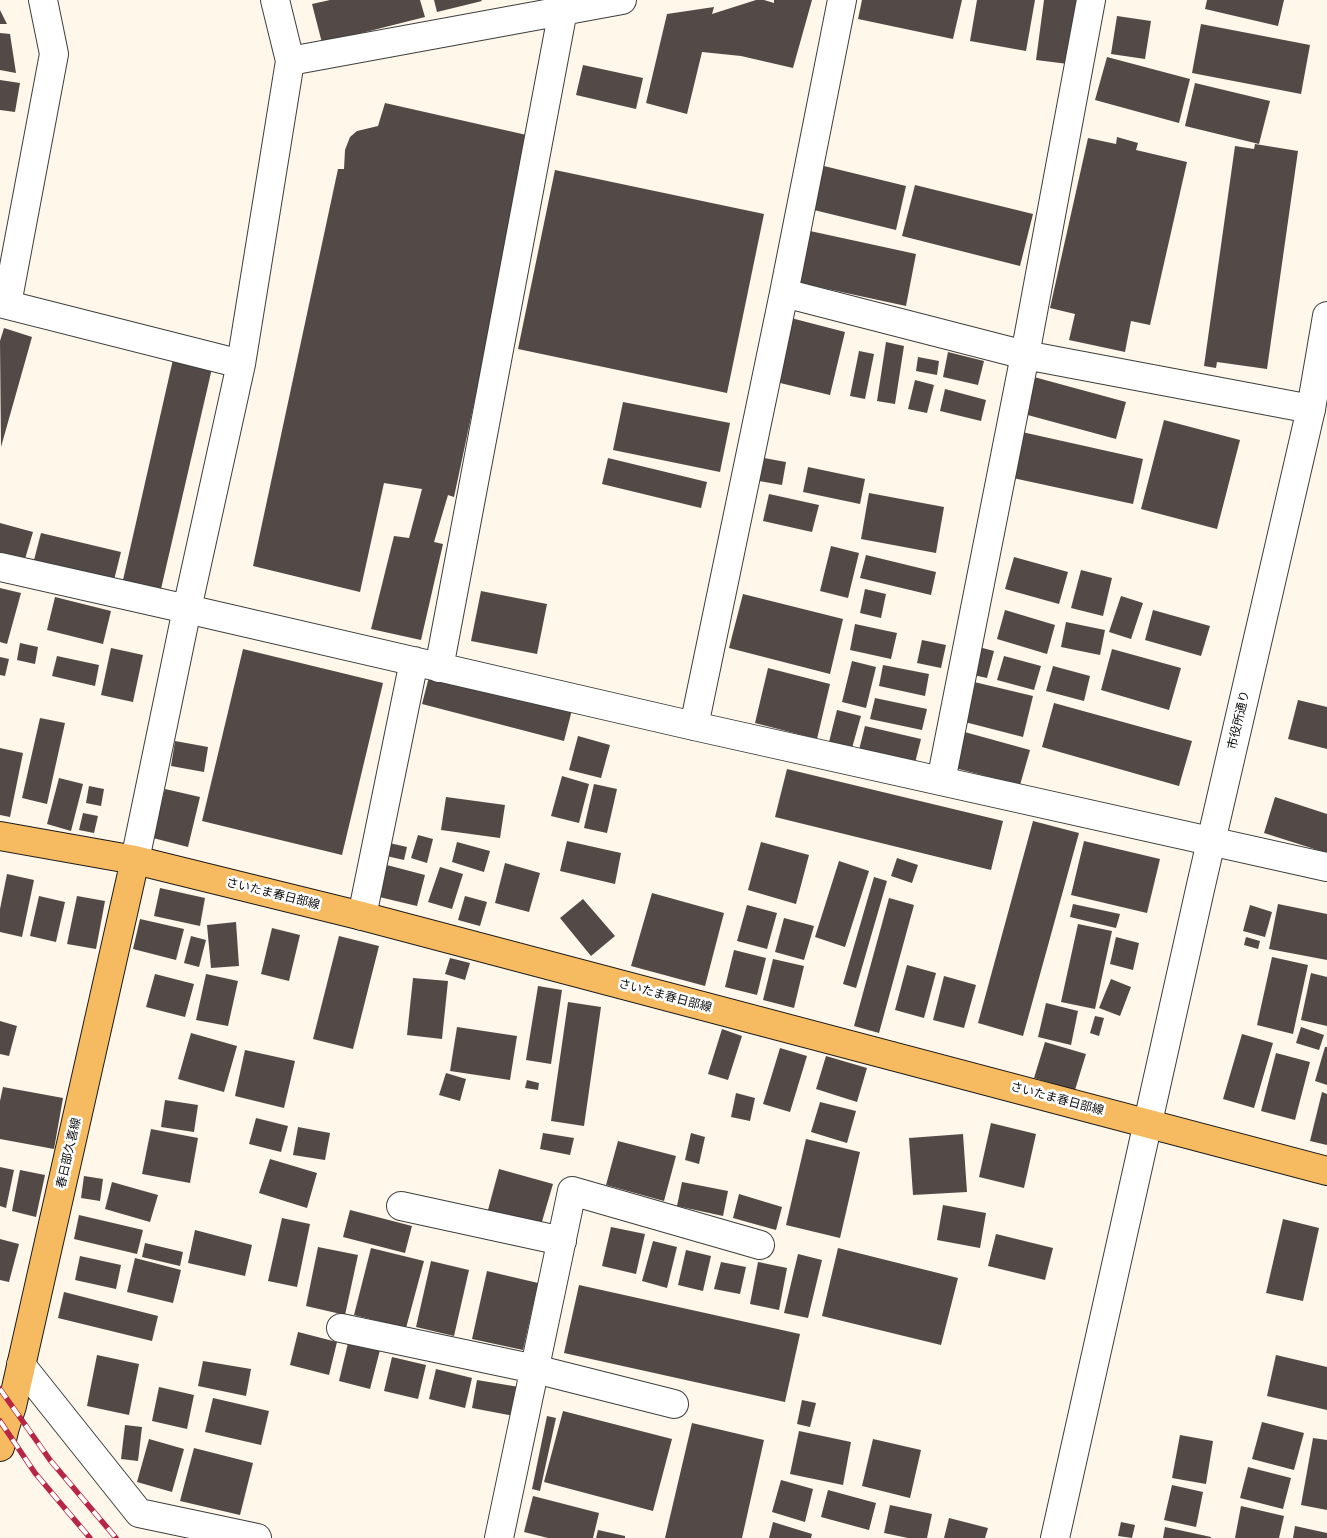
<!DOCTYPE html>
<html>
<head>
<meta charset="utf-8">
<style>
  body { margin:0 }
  canvas { display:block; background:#fff7e9 }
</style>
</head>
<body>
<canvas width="1327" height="1538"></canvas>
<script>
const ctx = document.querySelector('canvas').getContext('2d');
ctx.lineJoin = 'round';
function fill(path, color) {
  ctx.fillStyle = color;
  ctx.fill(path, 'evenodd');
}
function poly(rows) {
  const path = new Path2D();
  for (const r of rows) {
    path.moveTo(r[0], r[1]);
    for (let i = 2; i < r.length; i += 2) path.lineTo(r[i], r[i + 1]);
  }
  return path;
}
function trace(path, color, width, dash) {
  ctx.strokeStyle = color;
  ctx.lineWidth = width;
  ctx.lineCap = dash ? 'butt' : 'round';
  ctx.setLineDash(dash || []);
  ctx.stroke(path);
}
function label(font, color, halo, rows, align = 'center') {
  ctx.font = font + ' "Libre Baskerville","Noto Sans JP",serif';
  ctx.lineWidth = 5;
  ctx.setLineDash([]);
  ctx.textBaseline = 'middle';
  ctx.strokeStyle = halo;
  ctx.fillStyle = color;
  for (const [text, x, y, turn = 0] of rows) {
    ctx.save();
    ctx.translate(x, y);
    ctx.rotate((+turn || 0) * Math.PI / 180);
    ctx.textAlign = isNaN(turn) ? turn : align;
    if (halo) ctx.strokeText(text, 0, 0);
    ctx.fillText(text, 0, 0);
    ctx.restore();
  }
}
fill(poly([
  [330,0,420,0,425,17,322,43,312,4],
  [434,0,481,0,482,1,437,12],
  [756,0,764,0,774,3,774,0,812,0,793,68,741,56,702,52,687,114,646,103,667,14,714,7,712,14],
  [862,0,962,0,953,39,858,19],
  [977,0,1035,0,1026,51,970,41],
  [1044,0,1085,0,1076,65,1036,60],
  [1207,0,1284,0,1278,26,1205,9],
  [0,10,7,24,0,24],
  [1117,16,1151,21,1145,59,1111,54],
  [1201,24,1310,45,1301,94,1192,73],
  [0,33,10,34,16,73,0,70],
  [1107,57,1190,79,1179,123,1095,100],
  [583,65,643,78,636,109,576,95],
  [0,80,20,83,15,112,0,110],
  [1195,83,1270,101,1259,144,1185,126],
  [385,103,531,136,454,497,448,495,434,542,443,544,421,640,371,629,394,536,409,538,422,489,384,483,360,592,253,566,338,169,344,169,345,150,350,137,357,131,378,126],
  [1117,137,1138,143,1136,150,1187,162,1150,325,1131,321,1125,352,1069,340,1075,314,1050,308,1088,138,1116,144],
  [1255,144,1298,151,1267,369,1217,362,1216,368,1204,366,1235,146,1254,149],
  [824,166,906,186,896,230,814,210],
  [555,170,764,214,727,393,518,349],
  [915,185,1033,214,1020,266,902,236],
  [810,231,916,254,906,306,800,283],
  [791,318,845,332,830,395,776,382],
  [4,328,32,337,1,447,0,341],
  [886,342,904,346,895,404,877,401],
  [859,351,874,354,865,399,850,396],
  [948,352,984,361,978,385,943,377],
  [174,355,213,364,161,589,123,580],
  [918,357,939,361,937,375,916,371],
  [1034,377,1126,402,1116,439,1024,414],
  [915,380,934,385,927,413,908,409],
  [945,389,986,400,981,421,940,411],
  [623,402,730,423,720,472,613,450],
  [1164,420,1240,440,1217,529,1141,509],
  [1022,432,1143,459,1133,504,1013,478],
  [608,458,707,482,701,508,602,484],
  [764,458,786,462,782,485,759,481],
  [808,467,865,479,860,504,803,492],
  [869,493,944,507,936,553,861,539],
  [769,494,819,505,812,532,763,521],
  [0,523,33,532,25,559,0,552],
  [41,533,121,552,114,580,34,560],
  [831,546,859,553,848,598,820,591],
  [866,555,936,572,931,595,860,578],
  [1014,557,1068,572,1059,604,1005,589],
  [1081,570,1112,578,1103,616,1071,608],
  [0,588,21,593,7,644,0,642],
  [865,589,886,594,881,618,860,613],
  [481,591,547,604,537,654,471,641],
  [743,594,843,619,830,674,729,648],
  [1121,596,1143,603,1131,639,1109,632],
  [55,597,111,611,103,644,47,630],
  [1005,610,1055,625,1047,654,997,639],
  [1153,610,1210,626,1201,656,1145,640],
  [1066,622,1105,630,1100,655,1061,647],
  [855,624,897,633,891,659,850,650],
  [922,640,946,645,941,668,917,663],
  [20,643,38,647,35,664,17,660],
  [975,646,994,651,987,678,969,674],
  [111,648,143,655,133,702,101,695],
  [243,649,383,683,342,855,202,821],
  [1112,649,1181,668,1169,710,1101,690],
  [57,656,99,665,95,686,52,676],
  [1004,656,1041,666,1034,690,997,680],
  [0,657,9,659,5,676,0,675],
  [852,661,876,667,866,708,842,702],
  [883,665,929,674,925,696,879,686],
  [1053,666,1090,676,1084,701,1046,691],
  [768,668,830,684,817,739,755,723],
  [430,673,572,710,564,741,422,704],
  [970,681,1033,696,1023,737,961,721],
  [875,698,927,709,922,730,870,719],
  [1298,700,1327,707,1327,749,1288,739],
  [1054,703,1192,741,1179,786,1042,747],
  [837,710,861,716,852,748,829,742],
  [40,718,65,723,47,804,22,798],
  [865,726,921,739,915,763,859,750],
  [961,731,1030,750,1020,785,951,767],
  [578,736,610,745,601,778,569,770],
  [175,741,208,747,204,772,171,766],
  [0,748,23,753,10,817,0,815],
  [787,769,1003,821,991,870,775,817],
  [562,776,589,784,579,823,551,816],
  [59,778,83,784,71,831,47,824],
  [594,784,617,789,607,833,584,828],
  [89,786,104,789,101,806,86,803],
  [165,789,200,797,188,847,153,838],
  [446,797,505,805,500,838,441,830],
  [1275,797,1327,814,1327,853,1264,833],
  [83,813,98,816,94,833,79,830],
  [1033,821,1079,833,1023,1036,978,1023],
  [418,835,433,839,427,863,411,858],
  [567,841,621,853,615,884,560,871],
  [1084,841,1160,859,1147,913,1071,895],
  [385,842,407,847,404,860,382,855],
  [457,842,490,851,484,872,452,862],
  [761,842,809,855,796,904,748,890],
  [897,858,918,865,912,883,891,876],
  [839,861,869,871,845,947,815,937],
  [505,863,540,873,529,912,495,903],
  [383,864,425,875,417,906,375,896],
  [440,867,463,874,452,909,428,902],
  [7,874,34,880,22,937,0,932,0,909],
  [874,877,887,881,856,988,843,984],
  [160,888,205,898,200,926,154,916],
  [652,893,724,913,705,986,631,966],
  [39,896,65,902,56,942,30,936],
  [77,896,105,901,96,949,67,944],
  [465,896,487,902,480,926,458,920],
  [889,898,914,905,879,1033,854,1026],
  [583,899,615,936,591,956,560,918],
  [1073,904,1120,914,1116,928,1070,917],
  [1278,904,1327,914,1327,960,1269,949],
  [747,905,777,913,767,949,737,941],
  [1250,905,1272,912,1265,937,1243,931],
  [784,918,814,926,804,960,775,952],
  [140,919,184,929,176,960,133,949],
  [236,922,239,966,211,968,207,925],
  [1078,924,1112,931,1095,1009,1061,1002],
  [272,928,300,935,289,981,261,974],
  [191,936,206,940,199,967,184,963],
  [339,936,379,946,353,1049,313,1039],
  [1116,937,1139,943,1133,970,1110,964],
  [1246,937,1260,941,1258,949,1244,945],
  [734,950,766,958,757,995,725,987],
  [1272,957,1308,965,1293,1034,1257,1025],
  [450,958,470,963,465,980,445,974],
  [773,959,804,966,794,1008,763,1000],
  [907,965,936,973,924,1018,895,1010],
  [1311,973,1327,977,1327,1026,1301,1020],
  [155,974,194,984,185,1017,146,1007],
  [206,974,238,981,228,1026,196,1020],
  [944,976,976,985,964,1028,933,1020],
  [413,978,448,981,442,1039,407,1035],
  [1111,979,1131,987,1120,1016,1099,1008],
  [538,986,562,990,551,1064,526,1060],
  [568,1002,601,1007,584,1126,551,1121],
  [1046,1003,1078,1011,1071,1045,1038,1037],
  [1095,1016,1104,1018,1099,1036,1090,1033],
  [0,1021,17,1026,9,1056,0,1054],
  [457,1027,517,1036,510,1080,450,1071],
  [1301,1027,1324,1035,1319,1050,1296,1043],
  [722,1029,742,1036,728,1080,708,1074],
  [191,1033,237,1046,224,1092,178,1079],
  [1242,1034,1273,1043,1254,1108,1223,1099],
  [1045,1042,1086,1054,1075,1090,1034,1078],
  [1325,1047,1327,1047,1327,1085,1315,1081],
  [780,1048,807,1056,790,1112,763,1104],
  [245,1050,295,1061,284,1108,235,1096],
  [1276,1053,1310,1062,1295,1120,1261,1111],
  [826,1056,867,1068,857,1102,816,1089],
  [446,1073,466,1079,460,1101,439,1095],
  [527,1080,539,1083,538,1090,525,1088],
  [3,1087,63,1098,54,1149,0,1139,0,1101],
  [1322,1092,1327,1094,1327,1145,1310,1141],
  [736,1093,755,1098,750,1121,731,1117],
  [165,1100,198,1105,194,1132,161,1127],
  [820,1102,856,1111,847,1143,811,1132],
  [256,1118,288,1126,281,1152,249,1144],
  [991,1123,1036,1134,1024,1188,979,1177],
  [298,1127,330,1133,325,1160,293,1155],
  [151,1129,198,1138,190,1183,142,1174],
  [543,1133,574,1138,570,1155,540,1149],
  [691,1133,705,1137,699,1164,685,1160],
  [963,1134,967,1192,913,1195,909,1138],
  [806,1139,860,1152,840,1238,786,1225],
  [618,1141,676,1156,664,1201,606,1185],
  [270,1159,317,1173,307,1208,259,1193],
  [0,1167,14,1170,6,1208,0,1206],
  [499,1169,553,1184,541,1225,488,1210],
  [20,1170,45,1175,36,1217,12,1211],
  [84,1176,103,1179,100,1201,81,1198],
  [112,1182,158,1195,150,1222,105,1209],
  [682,1182,728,1191,723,1216,677,1206],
  [739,1194,782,1207,776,1230,733,1218],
  [943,1205,986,1213,980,1248,937,1240],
  [350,1210,412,1226,405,1253,343,1237],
  [79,1215,143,1230,137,1254,74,1239],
  [282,1218,310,1224,297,1287,268,1281],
  [1283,1219,1319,1228,1303,1301,1266,1293],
  [611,1227,645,1234,636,1274,602,1266],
  [195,1230,252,1245,245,1276,188,1263],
  [996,1234,1053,1248,1045,1280,988,1266],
  [0,1239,19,1244,9,1282,0,1280],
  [653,1241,677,1247,667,1288,642,1281],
  [145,1243,183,1252,180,1266,142,1257],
  [318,1247,358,1255,345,1315,306,1306],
  [371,1248,424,1261,406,1328,354,1315],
  [838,1248,958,1278,941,1345,822,1316],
  [686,1250,711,1256,703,1291,678,1285],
  [798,1254,822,1260,808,1318,784,1313],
  [80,1256,121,1265,116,1289,75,1280],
  [135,1258,181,1270,173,1303,127,1292],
  [431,1261,469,1270,454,1336,416,1327],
  [721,1262,746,1267,740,1294,714,1289],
  [758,1262,787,1268,779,1310,750,1304],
  [487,1271,538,1283,523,1350,472,1339],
  [579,1285,800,1334,785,1402,564,1353],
  [64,1292,158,1316,152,1341,58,1318],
  [298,1332,337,1342,329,1375,290,1365],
  [348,1343,380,1350,370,1389,339,1381],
  [97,1355,139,1364,129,1415,87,1406],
  [1276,1355,1327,1367,1327,1410,1267,1396],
  [392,1357,426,1365,418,1399,384,1391],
  [203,1361,251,1369,246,1396,198,1386],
  [436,1369,472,1378,465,1408,429,1399],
  [477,1380,519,1387,514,1416,472,1408],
  [159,1387,194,1395,187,1429,152,1421],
  [213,1398,269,1411,261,1445,205,1432],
  [802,1400,816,1403,810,1427,797,1424],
  [563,1411,672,1439,653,1511,544,1482],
  [547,1416,556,1418,540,1491,532,1489],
  [1262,1422,1304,1433,1294,1470,1252,1459],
  [692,1423,764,1440,742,1538,665,1538],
  [125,1425,142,1427,138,1461,121,1459],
  [799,1431,851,1442,843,1485,790,1474],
  [1180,1435,1213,1441,1206,1484,1172,1478],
  [1313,1438,1327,1440,1327,1510,1301,1505],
  [149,1439,184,1449,172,1492,137,1482],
  [873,1439,921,1450,910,1498,862,1486],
  [194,1448,253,1463,240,1515,180,1501],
  [1248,1467,1291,1478,1283,1509,1240,1498],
  [781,1480,813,1489,805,1522,772,1512],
  [1172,1485,1203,1492,1196,1527,1164,1520],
  [828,1490,876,1503,869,1530,821,1517],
  [533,1496,599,1513,593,1538,548,1538,524,1532],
  [890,1505,932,1514,927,1538,908,1538,884,1533],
  [1241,1506,1284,1516,1279,1538,1235,1538],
  [949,1518,988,1528,985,1538,944,1538],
  [773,1522,812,1534,811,1538,769,1538],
  [1121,1522,1135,1525,1132,1538,1118,1536],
  [1295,1526,1327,1533,1327,1538,1293,1538],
  [1165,1527,1211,1537,1211,1538,1163,1538],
  [598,1530,625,1536,625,1538,596,1538]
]), '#534a47');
const minor = poly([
  [290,61,622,0],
  [784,293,1025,355,1311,409],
  [0,303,241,364],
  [7,304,54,54,43,0],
  [0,567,187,609,694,726,1327,867],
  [439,668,563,10,560,0],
  [694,726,784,293,842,0],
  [941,781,1025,355,1091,0],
  [135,860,187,609,241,364,290,61,275,0],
  [362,916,414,661],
  [401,1206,562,1241],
  [341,1328,535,1369,674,1404],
  [21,1365,139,1513,257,1538],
  [499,1538,572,1191,760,1245]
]);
const tertiary = poly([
  [1055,1538,1201,885,1311,409,1327,316]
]);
const primary = poly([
  [0,836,135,860,362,916,1327,1171],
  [0,1447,5,1427,12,1406,135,860]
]);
trace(minor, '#3e3e3e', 30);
trace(tertiary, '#3e3e3e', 30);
trace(primary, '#1c1c1c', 30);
trace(minor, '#fff', 28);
trace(tertiary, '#fff', 28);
trace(primary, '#f6ba61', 28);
const rail = poly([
  [0,1389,50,1460,116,1538],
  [0,1421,35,1473,90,1538]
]);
trace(rail, '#b72644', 5.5);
trace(rail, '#fff', 4, [11]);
label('12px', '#0b0b0b', '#fff', [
  ["市役所通り",1239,720,-77],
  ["さいたま春日部線",273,894,14],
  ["さいたま春日部線",665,996,15],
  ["さいたま春日部線",1057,1099,15],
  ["春日部久喜線",69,1153,-77]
]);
</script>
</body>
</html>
